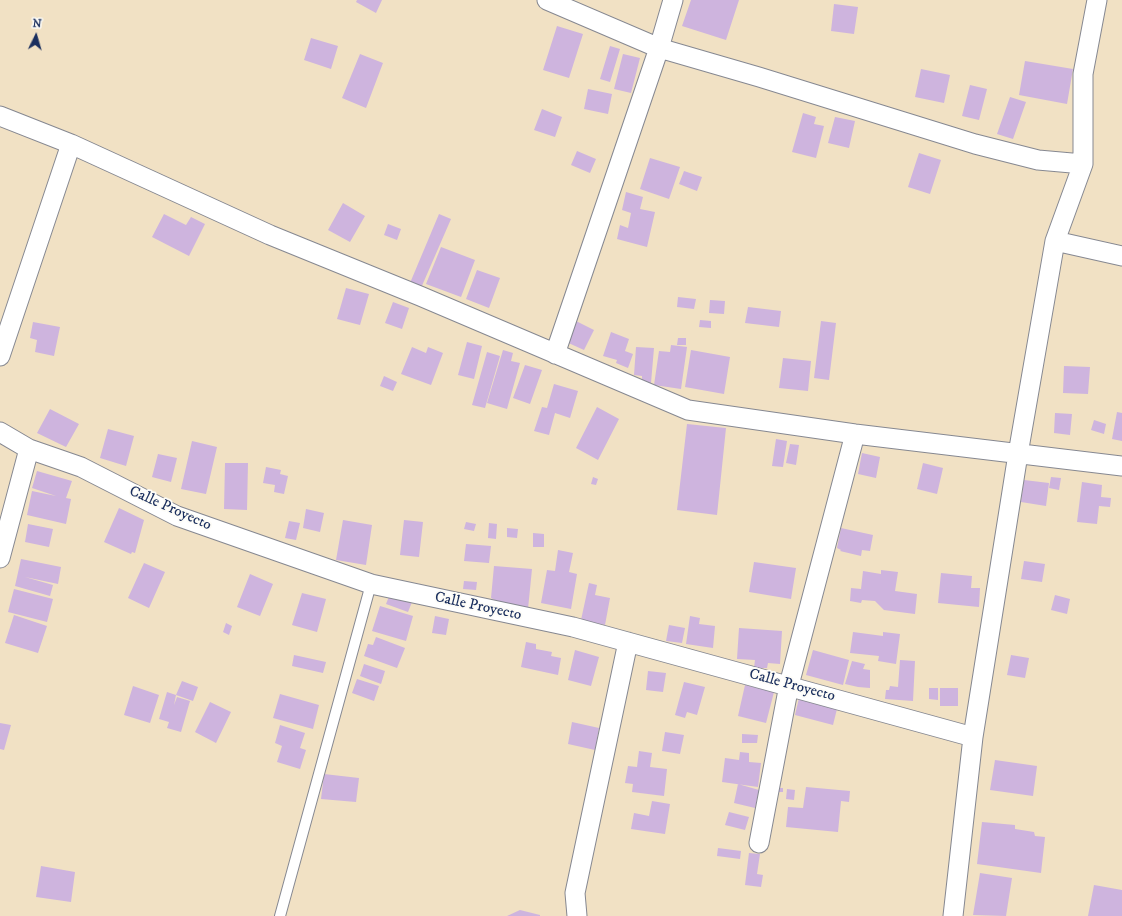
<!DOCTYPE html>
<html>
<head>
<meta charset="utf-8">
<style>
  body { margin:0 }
  #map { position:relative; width:1122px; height:916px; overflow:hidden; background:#f1e1c4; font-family:"IM FELL DW Pica",serif }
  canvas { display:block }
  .north { position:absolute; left:16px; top:16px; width:40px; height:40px; -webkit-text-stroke:3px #fdfcf7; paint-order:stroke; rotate:5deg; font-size:11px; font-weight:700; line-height:16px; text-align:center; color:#1b2f5e }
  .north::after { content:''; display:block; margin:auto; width:14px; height:18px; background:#1b2f5e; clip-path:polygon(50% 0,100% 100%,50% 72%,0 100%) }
</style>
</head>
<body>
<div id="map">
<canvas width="1122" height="916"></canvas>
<div class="north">N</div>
</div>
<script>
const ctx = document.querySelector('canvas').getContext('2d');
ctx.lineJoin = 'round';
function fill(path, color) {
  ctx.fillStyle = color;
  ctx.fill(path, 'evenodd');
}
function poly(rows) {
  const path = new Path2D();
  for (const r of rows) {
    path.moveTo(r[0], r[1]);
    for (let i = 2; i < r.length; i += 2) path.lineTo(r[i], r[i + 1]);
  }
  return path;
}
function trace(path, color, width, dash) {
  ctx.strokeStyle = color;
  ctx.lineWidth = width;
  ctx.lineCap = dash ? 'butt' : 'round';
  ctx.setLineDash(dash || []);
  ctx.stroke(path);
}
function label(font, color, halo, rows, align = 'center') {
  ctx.font = font + ' "IM FELL DW Pica",serif';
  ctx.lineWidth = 3.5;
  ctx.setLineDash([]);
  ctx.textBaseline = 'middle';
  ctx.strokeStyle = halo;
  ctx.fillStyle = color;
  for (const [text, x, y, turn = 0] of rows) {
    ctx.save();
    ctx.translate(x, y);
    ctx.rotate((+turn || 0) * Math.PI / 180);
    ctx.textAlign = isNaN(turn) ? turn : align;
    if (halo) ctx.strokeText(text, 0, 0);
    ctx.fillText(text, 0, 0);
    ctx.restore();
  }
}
fill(poly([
  [357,0,382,0,376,13,356,2],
  [691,0,739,0,726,40,682,26],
  [834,4,858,7,854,34,831,31],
  [557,26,583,34,569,78,543,70],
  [311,38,338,46,331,69,304,60],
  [610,46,620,49,610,82,600,79],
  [360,54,383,63,366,108,342,98],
  [623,54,640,58,631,93,614,89],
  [1025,61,1073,69,1067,104,1019,95],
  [921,69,950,75,944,103,915,97],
  [970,85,987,89,979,120,962,116],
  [588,89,612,94,608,114,584,109],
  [1010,97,1026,102,1013,139,997,134],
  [542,109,562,117,555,137,534,130],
  [803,113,816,117,814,124,824,126,816,158,792,152],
  [835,117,855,121,849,148,828,143],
  [577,151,596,159,590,173,571,165],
  [919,153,941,160,930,194,908,187],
  [650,158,680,167,669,199,640,189],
  [684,171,702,177,697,191,679,184],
  [626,192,643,197,640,209,655,212,647,247,617,239,620,225,628,228,631,213,622,210],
  [343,203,365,216,350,242,328,230],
  [164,214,186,225,191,217,205,224,189,256,152,237],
  [439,214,451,219,421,288,410,283],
  [388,224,401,229,397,240,384,235],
  [441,247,475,260,461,297,426,284],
  [477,270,500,278,489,308,466,299],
  [346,288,369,294,360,325,337,319],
  [678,297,696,299,694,309,677,307],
  [710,300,725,301,724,314,709,313],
  [393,302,409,308,402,329,385,323],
  [748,307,781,311,779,327,745,323],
  [574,320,594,330,584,350,564,341],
  [700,320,711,321,711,328,699,327],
  [821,321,836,323,829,380,814,378],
  [33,322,60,327,54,356,35,352,37,340,30,338],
  [611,332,629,339,625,351,633,354,628,368,616,363,617,360,603,356],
  [678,338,686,338,686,345,677,345],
  [467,342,482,346,474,379,458,375],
  [671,345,687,347,681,389,654,385,659,351,670,352],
  [412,347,426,353,428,347,443,353,431,385,401,374],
  [636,347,654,348,651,383,642,382,642,376,634,375],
  [503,350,513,353,511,361,520,363,507,409,487,403],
  [691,350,730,357,724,394,685,387],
  [487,352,500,356,485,408,472,405],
  [783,358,811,361,808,391,779,388],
  [525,365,542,370,530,404,513,398],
  [1064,366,1090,367,1088,394,1063,393],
  [384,376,397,382,393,391,380,386],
  [554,384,578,391,570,418,555,413,549,435,534,431,542,407,547,408],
  [597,407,619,419,598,460,576,448],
  [50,409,79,424,66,447,37,433],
  [1117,412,1122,413,1122,441,1112,439],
  [1055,413,1072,414,1070,435,1054,433],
  [1094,420,1106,424,1104,434,1091,430],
  [687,424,726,428,717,515,677,510],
  [108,429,134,436,126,466,100,458],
  [776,439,787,441,783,467,772,466],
  [192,441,217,447,206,494,181,489],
  [790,444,799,445,796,465,786,463],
  [862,453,880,457,876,478,858,474],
  [158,454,177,458,171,482,152,477],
  [225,463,248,463,247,510,224,509],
  [923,463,943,468,937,494,917,489],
  [266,467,281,470,280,474,288,476,284,494,274,492,275,485,263,483],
  [37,471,72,481,66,498,71,499,66,524,27,515,32,491,56,496,32,488],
  [593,477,598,479,596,485,591,484],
  [1051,477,1061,478,1059,490,1049,488],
  [1024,480,1049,483,1046,506,1021,502],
  [1082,482,1102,485,1101,497,1111,498,1110,507,1099,506,1097,524,1077,522],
  [119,508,144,520,135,553,132,552,131,554,104,542],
  [306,509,324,513,320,532,303,528],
  [343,520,372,525,366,565,336,560],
  [404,520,423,522,419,557,400,555],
  [289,521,300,523,296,540,285,538],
  [466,522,476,524,474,531,464,529],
  [489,523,497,524,496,539,488,538],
  [28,524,53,529,49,547,25,542],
  [507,528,518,529,517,538,507,537],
  [841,528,873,535,870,551,862,550,861,556,840,551,841,550,837,548],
  [533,533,544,534,544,547,533,547],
  [466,544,491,546,489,563,464,561],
  [558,550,573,553,569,572,577,574,571,609,541,603,547,570,555,571],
  [21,559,61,567,58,584,25,577,53,585,50,596,15,586],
  [1024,561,1045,564,1042,582,1021,579],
  [754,562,796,568,791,599,749,592],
  [144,563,165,572,149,608,128,598],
  [494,566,532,569,528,609,507,607,491,598],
  [881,570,898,572,895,591,917,594,915,614,884,610,875,601,862,600,861,603,850,601,851,588,861,589,863,571,881,574],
  [941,573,972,576,971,588,980,588,979,607,938,603],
  [250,574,273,584,260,616,237,607],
  [464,581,477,582,476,590,463,589],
  [589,583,597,585,595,595,610,598,605,625,581,620],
  [14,589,53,599,47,622,8,612],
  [302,593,326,599,317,632,292,625],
  [390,594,412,602,408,612,386,604],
  [1055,595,1070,599,1067,614,1051,610],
  [380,606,413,616,406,641,372,631],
  [14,615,47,626,38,653,5,643],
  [435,616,449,619,446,635,432,633],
  [690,616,700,618,699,624,715,626,713,648,686,644],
  [226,623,232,626,229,635,223,632],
  [669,625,685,628,682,643,666,641],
  [739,628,782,631,780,664,768,663,767,668,754,668,755,660,737,659],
  [853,632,883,636,883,632,900,634,896,664,878,661,879,656,850,653],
  [376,637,405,648,397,668,364,656,368,644,373,645],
  [526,642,536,644,536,649,552,652,551,656,561,658,558,675,521,667],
  [575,650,599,657,591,686,568,680],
  [813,650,849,660,843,685,806,675],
  [294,655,326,662,323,673,292,666],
  [1011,655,1029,658,1025,678,1007,675],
  [900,660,915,661,913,701,885,699,886,690,889,690,890,686,898,687],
  [852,661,865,664,863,669,870,670,870,688,858,687,845,684],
  [364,664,385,671,381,684,360,676],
  [648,671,666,673,663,692,646,690],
  [357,679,379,686,374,701,352,693],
  [182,681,198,687,193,701,176,695,174,705,177,697,190,701,181,732,167,728,169,722,159,719,167,692,176,695],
  [684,682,705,687,697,715,687,712,685,718,675,715],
  [745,685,774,692,766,723,738,716],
  [133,686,159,695,150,723,124,715],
  [929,688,938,688,938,700,929,699],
  [940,688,958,688,958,706,940,706],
  [280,694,319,705,313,729,273,718],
  [799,698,821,701,820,705,837,709,833,725,795,715],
  [210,702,231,712,216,743,195,732],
  [572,722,599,728,595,750,568,744],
  [0,723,11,725,4,750,0,749],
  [280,725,305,733,300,748,306,750,300,769,277,762,282,746,275,743],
  [665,732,684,735,680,754,662,751],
  [742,734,758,735,757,743,742,743],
  [639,751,652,753,650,767,667,769,664,796,632,792,633,784,625,783,628,766,637,767],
  [740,752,749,753,749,762,761,763,758,787,722,782,725,758,739,760],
  [995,760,1037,766,1033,796,990,790],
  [324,774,359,778,356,802,321,799],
  [738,784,759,790,755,808,734,803],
  [806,787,850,791,849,802,841,801,838,832,786,827,788,807,803,808],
  [778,788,783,788,783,792,777,792],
  [787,789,795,790,794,800,786,799],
  [652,801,670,804,665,834,631,829,634,813,649,816],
  [729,812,749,817,745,830,725,825],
  [982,822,1015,825,1015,829,1034,832,1035,836,1045,837,1041,873,977,864],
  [718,848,741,851,740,859,717,856],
  [749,853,760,854,757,874,763,875,761,887,745,885],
  [41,866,75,872,71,902,36,897],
  [980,873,1012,878,1006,916,973,915],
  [1094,885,1122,890,1122,916,1088,916],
  [520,910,540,915,540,916,507,916]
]), '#ceb4de');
const lane = poly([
  [280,916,371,584]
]);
const street = poly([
  [547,0,659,48,759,77,975,144,1038,160,1083,164],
  [0,116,71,144,270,235,420,296,688,410,855,434,1122,466],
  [1055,241,1122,256],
  [555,354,659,48,673,0],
  [0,356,71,144],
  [0,432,29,449,81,467,177,516,371,584,573,627,973,737],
  [0,558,29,449],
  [759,843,789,685,855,434],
  [577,916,575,893,628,642],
  [953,916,973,737,1018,454,1055,241,1083,164,1083,74,1097,0]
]);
trace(lane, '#868891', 12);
trace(street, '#868891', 21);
trace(lane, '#fff', 10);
trace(street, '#fff', 19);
label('15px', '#1b2f5e', '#fdfcf7', [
  ["Calle Proyecto",170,509,24],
  ["Calle Proyecto",478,607,12],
  ["Calle Proyecto",792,686,15]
]);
</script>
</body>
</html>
